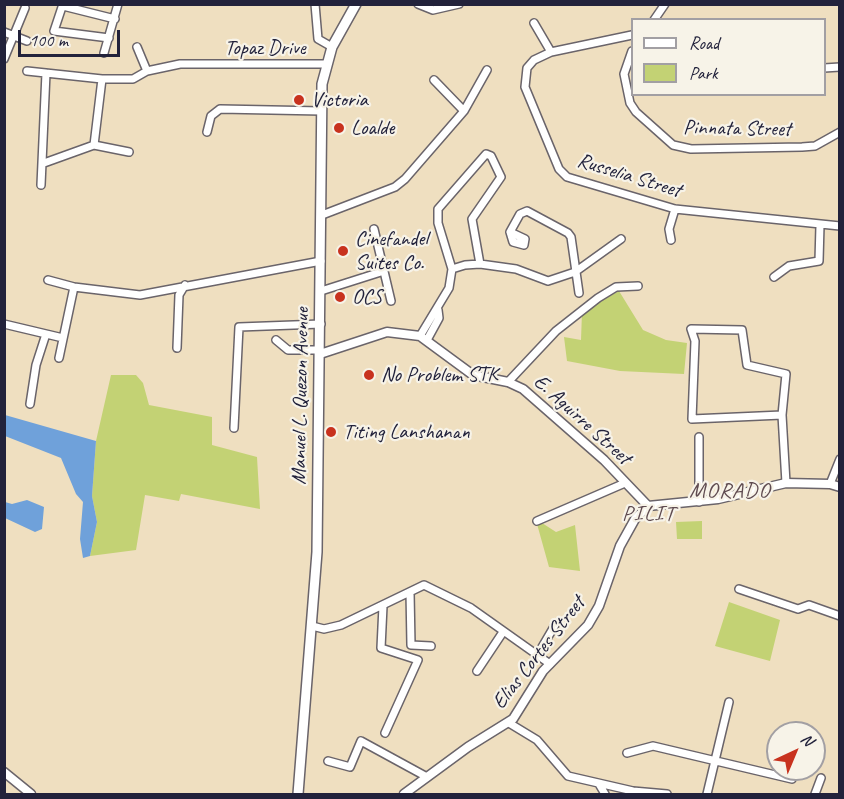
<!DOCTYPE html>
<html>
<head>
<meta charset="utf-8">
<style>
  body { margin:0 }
  #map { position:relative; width:844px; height:799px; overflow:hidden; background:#efdfc0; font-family:Caveat,sans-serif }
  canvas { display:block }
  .frame { position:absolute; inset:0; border:6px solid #22223b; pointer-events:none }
  .legend { position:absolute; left:631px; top:18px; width:195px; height:78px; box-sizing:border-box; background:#f7f3e8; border:2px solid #a29fa3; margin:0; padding:8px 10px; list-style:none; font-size:18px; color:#22223b }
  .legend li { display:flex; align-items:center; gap:12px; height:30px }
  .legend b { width:30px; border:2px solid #a29fa3 }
  .north { position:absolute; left:766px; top:721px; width:60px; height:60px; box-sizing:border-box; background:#f7f3e8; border:2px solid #a29fa3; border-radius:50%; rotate:44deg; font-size:16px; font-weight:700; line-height:24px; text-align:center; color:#22223b }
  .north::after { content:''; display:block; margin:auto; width:21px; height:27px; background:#c8321e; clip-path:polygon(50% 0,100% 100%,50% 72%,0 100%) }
  .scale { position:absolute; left:18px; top:30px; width:102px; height:27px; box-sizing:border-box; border:3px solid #22223b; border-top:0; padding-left:8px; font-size:18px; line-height:21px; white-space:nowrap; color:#22223b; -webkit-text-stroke:4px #f7f3e8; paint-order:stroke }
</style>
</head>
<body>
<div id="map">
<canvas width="844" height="799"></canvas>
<div class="frame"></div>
<ul class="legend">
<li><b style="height:8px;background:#fff"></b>Road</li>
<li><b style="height:16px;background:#c3d274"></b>Park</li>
</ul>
<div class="north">N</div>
<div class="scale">100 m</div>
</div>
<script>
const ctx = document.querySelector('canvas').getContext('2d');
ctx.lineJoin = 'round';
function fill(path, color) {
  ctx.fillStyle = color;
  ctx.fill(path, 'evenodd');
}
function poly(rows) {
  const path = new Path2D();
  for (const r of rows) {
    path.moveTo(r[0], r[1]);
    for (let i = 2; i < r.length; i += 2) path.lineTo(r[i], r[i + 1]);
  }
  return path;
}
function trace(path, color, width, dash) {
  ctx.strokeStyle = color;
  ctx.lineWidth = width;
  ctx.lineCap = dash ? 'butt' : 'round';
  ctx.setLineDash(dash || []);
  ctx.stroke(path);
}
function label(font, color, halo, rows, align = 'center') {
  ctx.font = font + ' Caveat,sans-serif';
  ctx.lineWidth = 4.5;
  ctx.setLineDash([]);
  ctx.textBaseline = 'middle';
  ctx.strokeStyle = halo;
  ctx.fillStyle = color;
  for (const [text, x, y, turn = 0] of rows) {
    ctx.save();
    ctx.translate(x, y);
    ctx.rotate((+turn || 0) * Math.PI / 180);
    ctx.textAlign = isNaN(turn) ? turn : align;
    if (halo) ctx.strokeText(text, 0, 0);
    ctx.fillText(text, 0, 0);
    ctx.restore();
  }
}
fill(poly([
  [619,291,643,330,666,340,687,343,684,374,620,371,567,361,564,337,581,340,582,312],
  [111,375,136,375,143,383,149,405,212,417,212,445,257,457,260,509,181,494,179,501,145,495,136,550,90,556,97,522,92,496,96,441],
  [702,521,702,539,677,539,676,522],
  [542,523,556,532,575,525,580,571,549,567,537,524],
  [729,602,780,620,770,661,715,646]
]), '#c3d274');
fill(poly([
  [5,415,96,441,92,496,97,522,90,556,83,558,80,539,83,502,76,494,61,458,5,436],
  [27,500,44,507,42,529,35,532,5,518,5,502,12,504]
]), '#6fa1da');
const minor = poly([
  [63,4,54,31,109,38],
  [315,4,318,39,332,47],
  [418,4,433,10,459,4],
  [63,6,115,19],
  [654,20,665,4],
  [534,23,551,52],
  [4,32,27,41],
  [632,35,551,52,534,60,527,68,525,87,559,169,567,177,675,209,840,226],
  [137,47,147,71],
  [632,51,624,74,630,103,636,112,673,145,691,149,802,147,815,146,840,132],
  [104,53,118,4],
  [4,59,25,8],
  [824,68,840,67],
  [27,71,102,79,133,79,147,71,180,64,326,64],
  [434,80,464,111],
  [207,132,211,116,220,109,322,111],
  [94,145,102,79],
  [44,163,94,145,129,152],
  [41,185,46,73],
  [322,215,395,187,405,179,464,111,487,70],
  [374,229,391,301],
  [510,232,525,239,524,245,513,242,510,232,520,214,527,211,568,233,571,237,579,293],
  [671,240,669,229,675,209],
  [452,269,438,223,438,209,486,154,491,156,501,177,472,219,480,264],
  [774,277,789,266,819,261,820,225],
  [48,280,74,287,140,295,321,261],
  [321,291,384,271],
  [4,324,63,338],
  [420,336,449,288,452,269,465,265,480,264,516,269,548,281,575,272,621,239],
  [276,340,288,350,320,350],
  [427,340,439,318,438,310],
  [177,348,179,295,185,285],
  [59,358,74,287],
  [508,382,556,331,598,298,616,287,638,286],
  [30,404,36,365,46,334],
  [782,415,692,419,695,341,691,329,742,330,747,365,786,374,782,415,786,483],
  [234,428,239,327,321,324],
  [699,437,699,502],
  [830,484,840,459],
  [537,521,625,483],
  [739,589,798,609,809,605,840,616],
  [410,592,411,645,431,646],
  [383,606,381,648,418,660,385,733],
  [312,626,324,629,341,625,424,585,471,608,550,664],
  [538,654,555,625],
  [477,671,503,632],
  [509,723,537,740,568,776,633,791,667,794],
  [627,753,653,746,792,779],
  [328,761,350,767,361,741,427,777],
  [599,784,605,794],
  [707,794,729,702],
  [815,794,821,778]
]);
const tertiary = poly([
  [320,354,387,332,420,336,473,375,508,382,523,389,604,460,648,506],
  [4,772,31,794],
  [404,794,468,747,513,719,543,671,588,625,599,606,620,546,635,519,648,506,718,499,786,483,830,484,840,487]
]);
const secondary = poly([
  [298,794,317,552,322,84,332,47,356,4]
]);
trace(minor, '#6a646a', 10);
trace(tertiary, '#6a646a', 11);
trace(secondary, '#6a646a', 12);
trace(minor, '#fff', 7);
trace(tertiary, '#fff', 8);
trace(secondary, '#fff', 9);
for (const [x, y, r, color] of [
  [299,100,6,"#c8321e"],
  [339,128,6,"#c8321e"],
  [343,251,6,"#c8321e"],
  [340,297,6,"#c8321e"],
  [369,375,6,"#c8321e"],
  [331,432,6,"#c8321e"]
]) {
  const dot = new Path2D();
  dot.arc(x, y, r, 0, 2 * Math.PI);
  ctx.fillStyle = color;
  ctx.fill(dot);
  trace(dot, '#f7f3e8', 2);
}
label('21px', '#22223b', '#f7f3e8', [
  ["Topaz Drive",265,48],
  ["Pinnata Street",737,129,1],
  ["Russelia Street",629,176,17],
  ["Manuel L. Quezon Avenue",301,396,-89],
  ["E. Aguirre Street",582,420,42],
  ["Elias Cortes Street",539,653,-52]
]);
label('21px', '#22223b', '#f7f3e8', [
  ["Victoria",311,100],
  ["Loalde",351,128],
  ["Cinefandel",355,239],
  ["Suites Co.",355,263],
  ["OCS",352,297],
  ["No Problem STK",381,375],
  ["Titing Lanshanan",343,432]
], 'left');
ctx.letterSpacing = '1.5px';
label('22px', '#5f4b50', '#f7f3e8', [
  ["MORADO",730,491],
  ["PILIT",649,514]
]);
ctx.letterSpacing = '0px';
</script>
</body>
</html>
